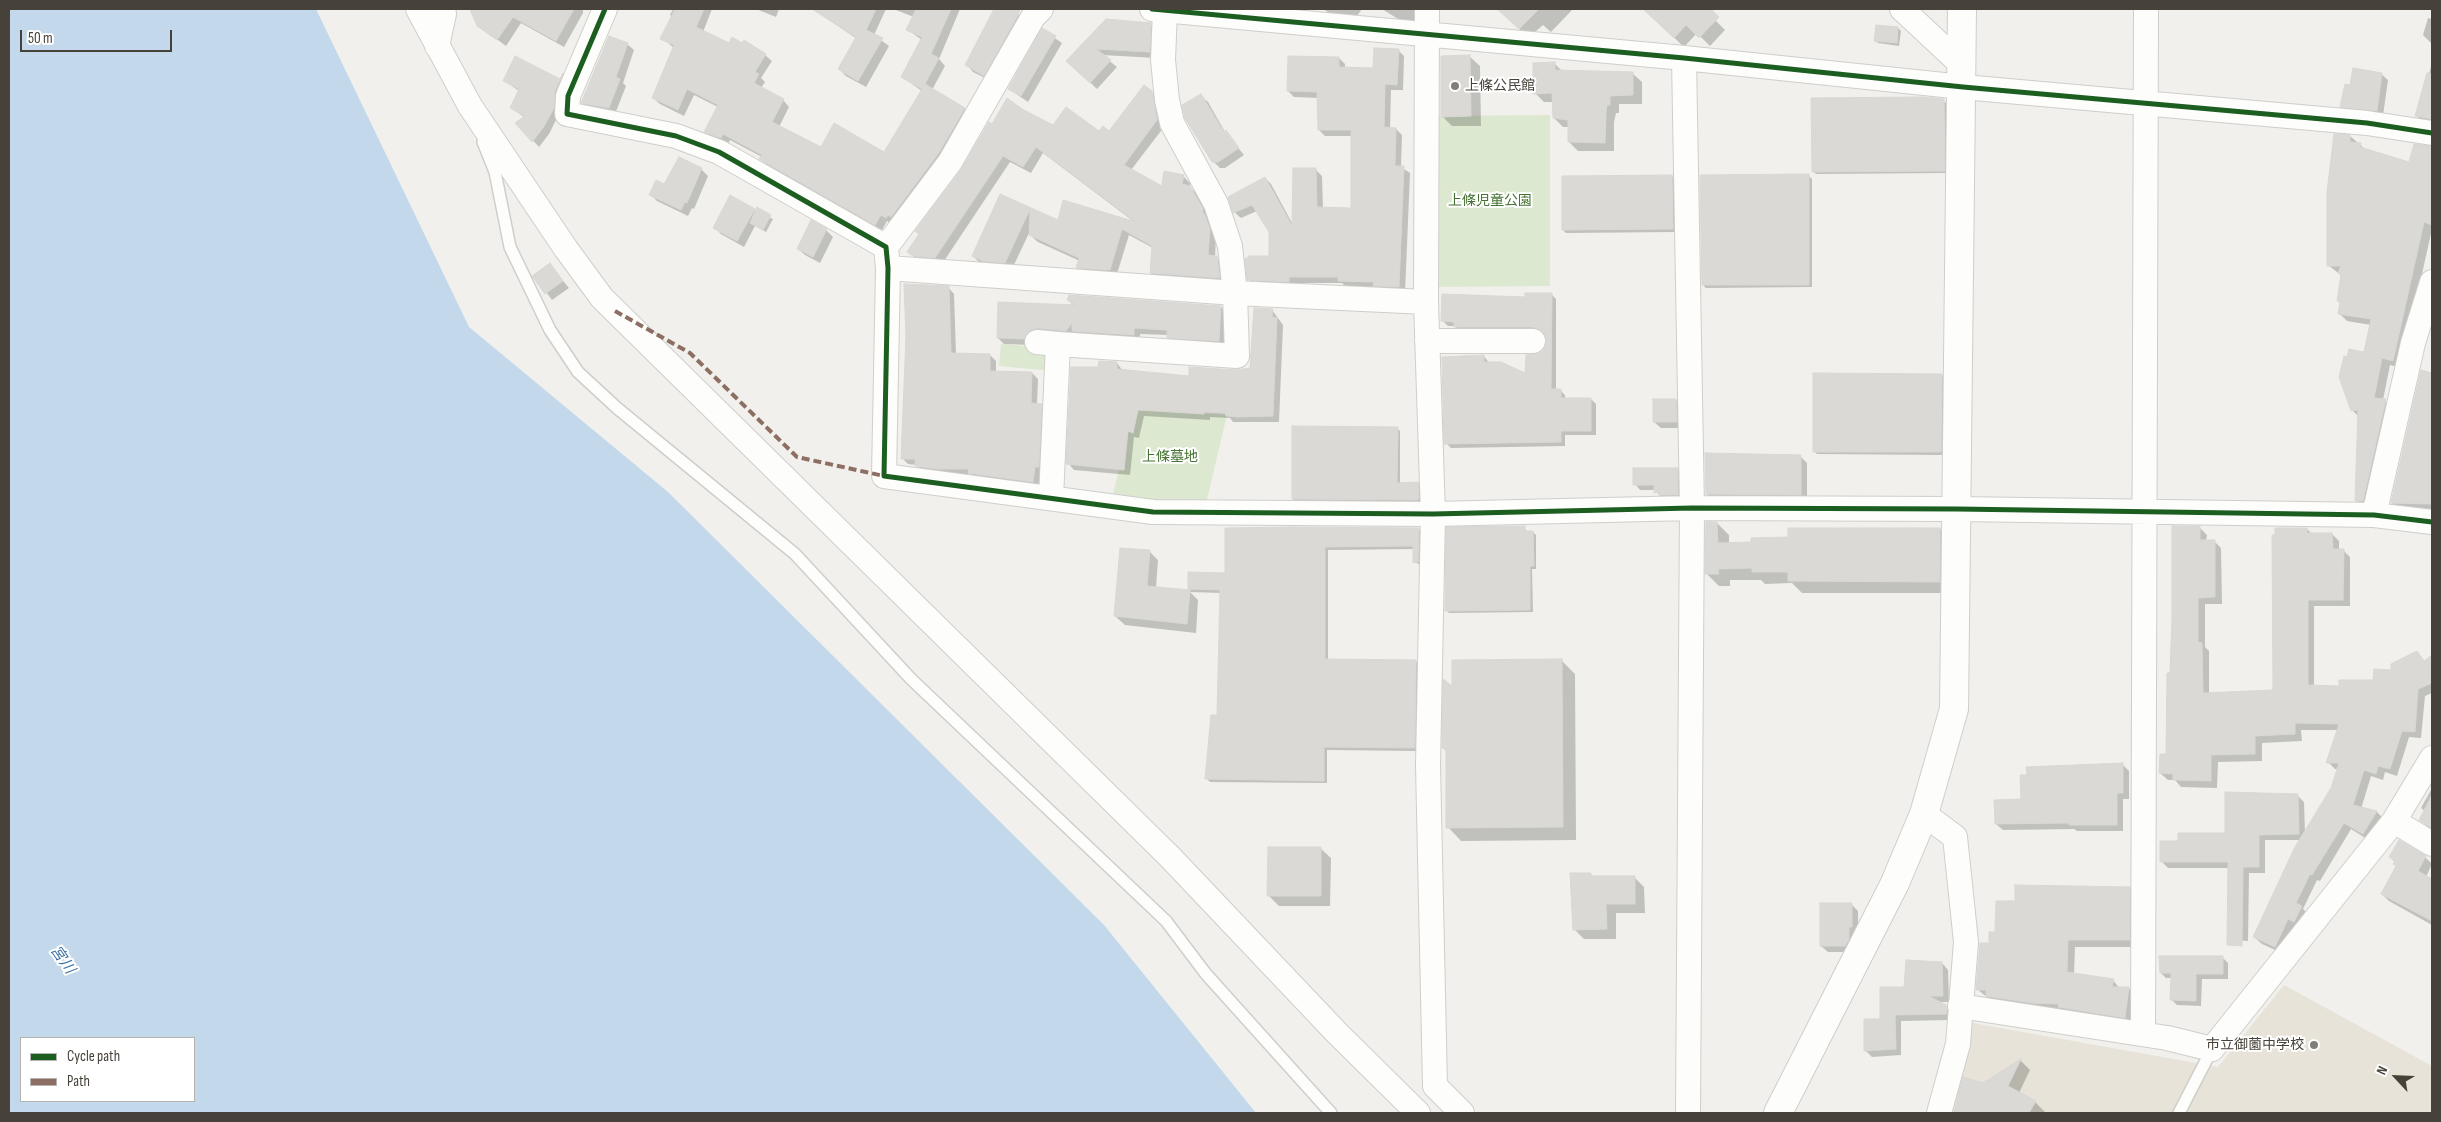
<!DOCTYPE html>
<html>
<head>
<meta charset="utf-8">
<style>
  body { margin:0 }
  #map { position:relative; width:2441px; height:1122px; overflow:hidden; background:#f1f0ed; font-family:"Sofia Sans Condensed",sans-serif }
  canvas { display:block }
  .frame { position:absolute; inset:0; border:10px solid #474239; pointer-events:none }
  .legend { position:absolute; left:20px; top:1037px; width:175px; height:65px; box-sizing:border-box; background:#fff; border:1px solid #b5b3b0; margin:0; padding:6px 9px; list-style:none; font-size:15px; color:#474239 }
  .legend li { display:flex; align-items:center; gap:10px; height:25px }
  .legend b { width:25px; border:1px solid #b5b3b0 }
  .north { position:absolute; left:2371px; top:1052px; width:50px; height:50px; -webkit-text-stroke:4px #fff; paint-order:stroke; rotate:295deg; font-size:14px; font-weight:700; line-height:20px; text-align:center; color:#474239 }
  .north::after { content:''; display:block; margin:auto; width:18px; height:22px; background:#474239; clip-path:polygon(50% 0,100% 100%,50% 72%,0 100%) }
  .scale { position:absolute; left:20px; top:30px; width:152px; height:22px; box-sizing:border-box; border:2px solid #474239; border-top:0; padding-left:6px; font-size:15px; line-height:18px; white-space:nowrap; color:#474239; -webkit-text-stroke:4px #fff; paint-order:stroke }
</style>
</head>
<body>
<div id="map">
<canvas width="2441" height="1122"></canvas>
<div class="frame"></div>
<ul class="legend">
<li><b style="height:6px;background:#1b5e20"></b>Cycle path</li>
<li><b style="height:6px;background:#8d6e63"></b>Path</li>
</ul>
<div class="north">N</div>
<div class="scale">50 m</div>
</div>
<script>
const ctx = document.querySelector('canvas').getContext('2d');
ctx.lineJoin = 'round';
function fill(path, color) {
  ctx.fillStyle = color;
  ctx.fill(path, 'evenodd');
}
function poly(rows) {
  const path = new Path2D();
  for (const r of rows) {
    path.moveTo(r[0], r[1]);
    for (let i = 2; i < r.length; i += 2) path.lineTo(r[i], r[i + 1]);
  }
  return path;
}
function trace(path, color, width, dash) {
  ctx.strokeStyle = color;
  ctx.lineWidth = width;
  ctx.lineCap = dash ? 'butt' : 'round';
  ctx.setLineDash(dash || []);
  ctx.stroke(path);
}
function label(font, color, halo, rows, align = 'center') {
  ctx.font = font + ' "Sofia Sans Condensed","Noto Sans JP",sans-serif';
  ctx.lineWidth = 4;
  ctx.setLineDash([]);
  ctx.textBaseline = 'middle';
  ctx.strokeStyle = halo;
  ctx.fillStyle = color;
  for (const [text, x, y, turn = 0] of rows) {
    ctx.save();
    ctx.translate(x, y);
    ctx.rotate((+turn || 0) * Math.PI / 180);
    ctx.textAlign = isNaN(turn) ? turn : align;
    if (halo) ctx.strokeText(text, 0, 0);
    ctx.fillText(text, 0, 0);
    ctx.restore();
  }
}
fill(poly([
  [2284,985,2432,1066,2432,1113,1950,1113,1973,1023,2218,1067]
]), '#e7e3d9');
fill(poly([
  [1550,115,1550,286,1431,287,1431,116],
  [1001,344,1054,348,1052,371,999,366],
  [1134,408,1227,415,1205,508,1112,498]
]), '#dde8d0');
fill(poly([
  [9,9,316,9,469,327,668,492,1104,925,1256,1113,9,1113],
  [21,1038,194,1038,194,1101,21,1101]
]), '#c3d8ea');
fill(poly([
  [472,9,583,9,583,13,564,47,521,23,506,46,478,25],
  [673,9,712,9,703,32,729,44,765,55,772,61,761,78,765,82,761,88,783,100,789,107,779,127,822,149,884,153,922,91,902,77,922,40,908,30,914,17,893,9,960,9,939,59,945,66,932,90,964,109,971,115,893,224,887,221,882,230,767,165,761,159,762,157,730,140,728,144,712,138,706,132,718,107,694,95,684,116,660,104,653,98,674,48,662,38,672,17,670,15],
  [756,9,779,9,776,17],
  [813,9,886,9,874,35,889,46,866,87,846,76,839,69,857,39],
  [995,9,1010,9,1024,19,991,81,973,72,967,65],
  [1290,9,1307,9,1301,16],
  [1323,9,1362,9,1352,23,1344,22],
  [1382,9,1420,9,1411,27],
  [1506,9,1573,9,1551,32,1543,25,1528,38,1503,13],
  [1644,9,1704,9,1725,30,1710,46,1697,33,1684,47],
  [2428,18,2432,19,2432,44,2423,35],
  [1150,25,1157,31,1156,58,1102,55,1117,67,1097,89,1068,61],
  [1898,28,1901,31,1899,46,1878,43,1875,40],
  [1043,30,1062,43,1028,102,1009,89],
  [627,44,634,50,623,83,626,86,615,114,589,109,583,103],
  [1398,50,1404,56,1403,90,1391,90,1390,129,1396,129,1402,135,1401,167,1410,173,1405,293,1381,291,1377,288,1346,287,1342,283,1295,283,1295,287,1255,286,1249,279,1270,257,1271,232,1257,211,1241,218,1234,212,1265,178,1271,184,1293,225,1316,170,1322,176,1323,209,1352,209,1352,136,1325,136,1319,130,1319,98,1294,97,1288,91,1339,58,1345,64,1345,68,1374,70],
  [1469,56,1480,66,1481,126,1452,126,1442,116],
  [516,58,560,81,563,75,568,80,559,114,549,134,539,147,517,123,524,117,511,108,519,91,505,81],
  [1554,63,1562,71,1633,74,1642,82,1642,104,1619,104,1619,113,1616,113,1614,122,1614,151,1578,151,1569,142,1569,127,1563,127,1554,118,1554,102,1544,102,1535,93],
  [2432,63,2432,126,2424,124,2417,116],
  [2381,74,2388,80,2383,116,2348,112,2342,106,2352,86],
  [1151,92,1159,99,1164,127,1131,170,1163,188,1183,176,1190,183,1190,187,1197,194,1210,217,1216,237,1215,257,1224,264,1226,285,1158,280,1151,273,1153,248,1129,235,1116,277,1085,274,1078,267,1080,261,1038,242,1030,235,1031,229,1012,269,980,263,973,256,1001,196,1059,222,1137,224,1043,153,1031,173,1010,162,942,264,915,258,908,251,992,126,1022,110,1053,127,1109,133],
  [1201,96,1208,102,1225,132,1244,155,1225,168,1220,168,1213,161],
  [1943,100,1946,103,1947,173,1816,174,1813,171],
  [2350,136,2366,150,2410,163,2415,146,2432,147,2432,229,2401,368,2390,365,2383,400,2393,408,2364,508,2356,500,2359,417,2352,410,2371,325,2347,321,2339,313,2341,304,2338,301,2342,276,2328,265],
  [701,169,708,176,694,209,692,208,688,216,657,201,650,194,664,185],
  [1672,176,1675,179,1676,232,1566,233,1563,230],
  [1809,176,1812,179,1812,287,1706,288,1703,285],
  [754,210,773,219,766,232,755,226,744,247,721,234,714,227],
  [826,230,833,237,820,263,805,255,798,249],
  [550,265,569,288,552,300,534,276],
  [948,287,954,294,956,354,990,355,996,361,996,372,1032,373,1038,379,1037,404,1041,405,1047,411,1039,487,976,479,971,474,944,475,923,472,917,465,908,464,902,458],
  [1551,294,1556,299,1556,390,1560,390,1565,395,1565,399,1591,399,1596,404,1596,435,1565,435,1565,446,1451,448,1446,443,1484,356,1489,363,1527,375,1546,348,1548,340,1547,336,1540,332,1460,332,1455,326,1448,326,1443,321],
  [1068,300,1221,307,1227,313,1225,347,1175,344,1168,335,1140,334,1140,341,1080,337,1075,333,1072,337,1031,345,1004,344,998,338,1074,306],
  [1272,310,1283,325,1279,422,1233,422,1230,418,1210,417,1210,420,1144,416,1139,438,1134,437,1130,475,1074,470,1068,463,1099,368,1117,363,1123,371,1190,378,1251,369],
  [2422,371,2432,374,2432,511,2400,510,2392,503],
  [1942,375,1945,378,1944,455,1817,454,1814,451],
  [1676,400,1682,407,1683,428,1661,428,1654,422],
  [1397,428,1400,431,1400,484,1418,483,1421,486,1420,503,1296,502,1293,499],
  [1800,456,1807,463,1807,501,1713,500,1707,494],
  [1677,469,1683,475,1683,500,1661,498,1656,490,1640,490,1635,484],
  [1717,523,1729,535,1729,544,1940,529,1952,541,1951,593,1802,593,1792,583,1765,584,1761,580,1730,580,1730,586,1719,586,1707,574],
  [1524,527,1527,532,1533,532,1536,535,1536,569,1532,569,1533,612,1449,613,1446,610],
  [2199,527,2207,535,2206,541,2214,541,2221,548,2222,604,2205,604,2205,647,2209,651,2209,694,2274,691,2307,529,2312,534,2332,534,2339,541,2339,550,2343,550,2350,557,2350,606,2314,606,2314,687,2340,687,2374,682,2416,653,2425,662,2432,656,2432,693,2425,696,2421,738,2409,737,2397,776,2385,772,2383,780,2371,776,2361,809,2377,812,2384,819,2370,841,2351,829,2320,881,2317,880,2303,909,2308,914,2301,928,2295,925,2282,953,2262,944,2254,937,2300,840,2265,840,2265,873,2249,873,2248,941,2234,940,2229,868,2168,868,2162,862,2179,842,2227,834,2298,796,2304,802,2305,833,2332,789,2338,769,2335,769,2328,762,2338,730,2301,730,2302,741,2262,743,2262,761,2218,762,2217,788,2181,787,2175,780,2168,780,2160,773,2167,755,2171,675],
  [1226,529,1418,529,1422,532,1421,565,1414,562,1414,549,1328,550,1328,660,1416,661,1419,664,1417,751,1327,750,1327,783,1210,782,1206,778,1218,716,1222,593,1190,592,1198,600,1196,633,1125,625,1115,616,1149,551,1158,560,1156,588,1191,591,1189,589,1226,574],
  [1561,660,1575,674,1576,840,1461,841,1448,827,1447,751,1443,748,1453,688],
  [2122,764,2129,771,2129,799,2123,799,2123,831,2077,831,2074,829,2003,830,1996,824,2022,800],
  [2432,788,2432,830,2420,820,2425,811,2421,808],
  [2399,842,2425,857,2432,864,2426,877,2432,881,2432,925,2389,901,2382,894,2397,866,2391,857],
  [1320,848,1331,858,1330,906,1279,906,1269,896],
  [1590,874,1594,877,1634,877,1644,887,1645,913,1616,913,1616,939,1584,939,1574,929],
  [2129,888,2136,895,2136,947,2075,947,2074,974,2113,980,2120,989,2129,989,2136,996,2132,1024,1994,1003,1977,989,1990,945,2016,902],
  [1851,904,1858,911,1858,933,1852,952,1828,952,1821,946],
  [2222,957,2228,963,2228,979,2202,979,2201,1006,2177,1005,2172,1000,2172,978,2166,978,2161,973],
  [1942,963,1948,970,1949,1002,1938,1002,1952,1013,1952,1020,1901,1021,1901,1055,1872,1057,1865,1050,1881,1020,1906,988],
  [2021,1061,2030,1070,2019,1093,2035,1102,2045,1112,2044,1113,1955,1113,1964,1079,1983,1084]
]), '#0003');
const building = poly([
  [470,9,574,9,556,41,513,17,497,40,477,26,470,9],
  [675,9,704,9,696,27,729,43,732,37,742,43,744,40,766,54,755,72,759,74,754,83,784,99,772,122,821,147,834,123,884,152,925,84,965,108,938,154,891,217,888,215,886,218,881,215,875,225,759,159,762,155,723,134,721,138,704,132,718,105,687,89,678,110,652,98,674,45,660,39,675,9],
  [812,9,876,9,866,30,883,38,858,81,838,69,856,37,812,9],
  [916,9,951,9,931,54,939,58,922,89,901,77,922,37,906,30,916,9],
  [994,9,1020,9,1018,15,984,76,965,65,994,9],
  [1497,9,1539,9,1519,29,1497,9],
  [1643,9,1711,9,1719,17,1699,38,1686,25,1674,38,1643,9],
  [1106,19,1151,23,1150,52,1096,49,1111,60,1090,83,1066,61,1106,19],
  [1876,25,1898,27,1897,43,1874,41,1876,25],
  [1042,28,1056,36,1021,96,1008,89,1042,28],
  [609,36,628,43,616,77,620,79,609,108,581,103,609,36],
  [1374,48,1399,49,1397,85,1385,84,1384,127,1396,128,1395,166,1404,166,1399,287,1373,286,1374,282,1338,281,1338,277,1289,277,1289,282,1247,280,1245,258,1248,259,1248,256,1269,256,1269,232,1252,205,1233,213,1228,197,1265,177,1292,226,1293,168,1316,168,1317,207,1351,208,1351,130,1318,130,1317,92,1287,91,1288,56,1339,57,1339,67,1373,68,1374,48],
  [1470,55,1471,116,1441,117,1441,56,1470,55],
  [515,56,560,79,563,73,555,91,554,108,543,128,532,142,515,123,525,116,510,108,519,89,503,81,515,56],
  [1555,62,1555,70,1633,72,1633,95,1610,96,1610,105,1607,105,1606,113,1605,143,1568,142,1568,120,1553,118,1552,93,1533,94,1533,63,1555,62],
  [2353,68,2382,73,2377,111,2340,107,2345,84,2350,85,2353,68],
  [2427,73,2432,74,2432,119,2415,116,2427,73],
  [1144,85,1152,91,1157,120,1124,165,1162,186,1164,171,1184,175,1182,184,1190,186,1203,209,1202,214,1204,213,1210,229,1208,255,1217,256,1220,278,1150,273,1152,246,1122,229,1110,270,1076,268,1079,258,1029,235,1030,209,1005,263,982,261,972,256,1000,194,1058,220,1063,200,1136,222,1036,147,1023,167,1003,156,935,258,913,256,907,252,919,234,915,231,961,170,989,122,992,124,1007,98,1022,109,1053,125,1066,107,1099,131,1103,126,1109,131,1144,85],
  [1201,94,1224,132,1226,130,1239,148,1218,162,1212,162,1185,118,1182,105,1201,94],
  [1922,97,1944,99,1945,171,1812,172,1811,98,1922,97],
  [2334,134,2350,135,2350,142,2361,143,2360,147,2409,162,2414,144,2432,146,2432,225,2424,222,2393,361,2382,358,2374,398,2386,399,2363,501,2355,501,2358,410,2351,411,2339,377,2344,356,2347,357,2349,349,2364,352,2371,319,2338,314,2340,302,2337,301,2341,274,2338,273,2341,266,2327,266,2327,192,2334,134],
  [679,157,702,168,687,203,685,202,681,210,649,195,656,180,664,184,679,157],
  [1809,174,1809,285,1702,285,1700,175,1809,174],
  [1672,175,1673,229,1562,230,1562,176,1672,175],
  [730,195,755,209,737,241,713,228,730,195],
  [757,207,771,215,763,230,750,223,757,207],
  [811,220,827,229,813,257,797,249,811,220],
  [550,263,563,281,545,294,532,276,550,263],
  [904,284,949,286,951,353,990,354,990,371,1032,372,1031,403,1042,404,1039,467,1035,467,1033,482,968,473,969,469,937,469,915,466,915,459,901,459,906,336,904,284],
  [1525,293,1552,293,1551,389,1561,389,1561,398,1591,398,1591,431,1561,431,1561,442,1444,444,1442,357,1484,355,1484,362,1501,362,1525,373,1526,355,1540,353,1545,347,1547,341,1545,334,1533,327,1454,327,1454,322,1441,321,1442,294,1525,297,1525,293],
  [1069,295,1221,306,1219,341,1167,338,1167,330,1134,328,1134,335,1072,331,1072,323,1066,331,1038,328,1031,330,1024,339,997,338,998,302,1076,305,1067,300,1069,295],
  [1254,308,1273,309,1272,317,1277,318,1273,416,1239,417,1226,416,1225,413,1204,412,1204,414,1138,410,1133,433,1128,431,1124,470,1066,464,1071,367,1098,367,1099,361,1117,362,1117,369,1189,376,1189,367,1236,370,1250,368,1254,308],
  [2421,370,2432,373,2432,504,2391,503,2421,370],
  [1813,373,1942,374,1941,452,1813,452,1813,373],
  [1653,399,1676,399,1677,422,1653,422,1653,399],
  [1292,426,1398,427,1397,483,1418,482,1419,498,1417,500,1292,499,1292,426],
  [1705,453,1801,455,1801,495,1706,494,1705,453],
  [1633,468,1678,468,1678,495,1659,495,1659,492,1654,493,1654,485,1633,485,1633,468],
  [1706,522,1717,522,1718,543,1751,542,1751,538,1788,537,1788,528,1940,528,1940,582,1788,581,1788,572,1752,572,1752,568,1718,569,1719,574,1705,574,1706,522],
  [1525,526,1525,531,1533,531,1534,566,1530,566,1530,610,1445,611,1446,527,1525,526],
  [2172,526,2200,526,2200,540,2215,540,2215,597,2198,598,2198,642,2202,643,2203,693,2273,690,2272,535,2275,535,2275,528,2307,528,2307,533,2332,533,2333,549,2344,549,2343,600,2308,600,2308,685,2339,686,2339,680,2373,680,2374,669,2391,670,2391,664,2417,651,2424,661,2432,655,2432,683,2418,689,2415,732,2402,731,2390,769,2378,766,2376,774,2364,770,2353,805,2377,811,2363,834,2344,823,2312,875,2310,874,2296,903,2302,906,2294,922,2288,919,2275,947,2253,937,2295,847,2331,788,2339,763,2326,763,2339,724,2295,723,2295,734,2255,736,2255,754,2211,755,2211,781,2173,780,2173,774,2159,773,2160,754,2166,754,2167,673,2170,673,2172,618,2172,526],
  [1292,527,1419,528,1418,562,1413,563,1413,546,1325,547,1325,659,1416,660,1415,748,1324,747,1324,781,1205,779,1211,715,1217,715,1220,590,1188,589,1188,572,1225,573,1225,528,1292,527],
  [1120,548,1150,550,1147,586,1190,590,1187,624,1114,616,1120,548],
  [1562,659,1563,827,1446,828,1446,748,1442,748,1443,679,1452,686,1452,660,1562,659],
  [2123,763,2123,793,2117,793,2117,825,2069,825,2069,823,1995,824,1994,800,2021,799,2020,775,2027,775,2026,767,2123,763],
  [2225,792,2298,794,2299,834,2259,835,2259,867,2243,867,2242,946,2227,945,2228,862,2160,862,2160,841,2178,841,2178,833,2225,833,2225,792],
  [2432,795,2432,828,2419,820,2432,795],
  [2399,840,2426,856,2418,871,2432,879,2432,921,2381,894,2396,866,2393,864,2395,861,2389,857,2399,840],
  [1268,847,1321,847,1321,896,1267,896,1268,847],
  [1570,873,1591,873,1591,876,1635,876,1635,904,1606,904,1607,929,1573,930,1570,873],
  [2015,885,2130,887,2130,940,2068,940,2067,972,2114,979,2112,987,2129,987,2125,1018,2058,1007,2059,1004,2032,1003,1986,996,1986,990,1976,990,1980,943,1989,943,1989,932,1995,932,1996,901,2015,901,2015,885],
  [1820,903,1852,903,1852,927,1849,927,1849,939,1845,946,1820,946,1820,903],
  [2159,956,2223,956,2223,974,2196,974,2196,1001,2170,1000,2171,973,2160,973,2159,956],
  [1906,960,1942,962,1943,996,1929,996,1946,1005,1947,1014,1895,1015,1896,1049,1864,1051,1864,1019,1880,1019,1880,987,1904,987,1906,960],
  [2021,1059,2008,1086,2036,1101,2029,1113,1954,1113,1963,1077,1983,1083,2021,1059]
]);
fill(building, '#dbd9d5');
trace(building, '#d9d7d3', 1);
const service = poly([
  [483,142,495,172,510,247,550,330,578,372,617,408,795,554,911,679,1166,921,1206,974,1331,1113],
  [2179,1113,2212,1049]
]);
const minor = poly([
  [418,9,470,106,566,249,602,298,1170,857,1337,1033,1418,1113],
  [605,9,568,96,567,114,676,136,719,152,886,247,888,268,884,476,1153,512,1433,514,1692,508,1957,509,2374,515,2432,522],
  [1152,9,1684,58,1963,87,2367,123,2432,133],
  [1427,9,1426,302,1433,514,1428,765,1435,1086,1462,1113],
  [1902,9,1963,66],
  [437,46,444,14,443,9],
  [1684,58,1692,508,1688,1113],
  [886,247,950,162,1033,17,1041,9],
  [888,268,1235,293,1230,246,1216,204,1172,123,1167,100,1163,60,1165,10],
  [1427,341,1533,341],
  [1037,342,1058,344],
  [1051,498,1058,344,1237,356,1235,293,1426,302],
  [2374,515,2413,343,2432,282],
  [1924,814,1955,837,1966,942,1958,1044,1939,1113],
  [2394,821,2432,844],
  [1960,1006,2167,1038,2212,1049,2394,821,2432,758],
  [2143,1034,2146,9]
]);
const tertiary = poly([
  [1778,1113,1895,883,1924,814,1954,709,1962,9]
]);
trace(service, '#cfceca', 14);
trace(minor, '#cfceca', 26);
trace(tertiary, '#cfceca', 30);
trace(service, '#fdfdfc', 11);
trace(minor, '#fdfdfc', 24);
trace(tertiary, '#fdfdfc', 28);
trace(poly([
  [615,311,690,353,797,457,884,476]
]), '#8d6e63', 4, [8, 4]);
trace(poly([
  [605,9,568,96,567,114,676,136,719,152,886,247,888,268,884,476,1153,512,1433,514,1692,508,1957,509,2374,515,2432,522],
  [1152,9,1684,58,1963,87,2367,123,2432,133]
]), '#1b5e20', 5);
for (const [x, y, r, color] of [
  [1455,86,5,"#827f78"],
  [2314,1045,5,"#827f78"]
]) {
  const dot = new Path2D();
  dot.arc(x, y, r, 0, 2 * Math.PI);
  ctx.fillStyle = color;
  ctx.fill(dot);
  trace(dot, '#fff', 2);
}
label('14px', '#474239', '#fff', [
  ["上條公民館",1465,86],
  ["市立御薗中学校",2304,1045,"right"]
], 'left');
label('14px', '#467233', '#fff', [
  ["上條児童公園",1490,201],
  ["上條墓地",1170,457]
]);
label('italic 15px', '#3f73a6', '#fff', [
  ["宮川",62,960,55]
]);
</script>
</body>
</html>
